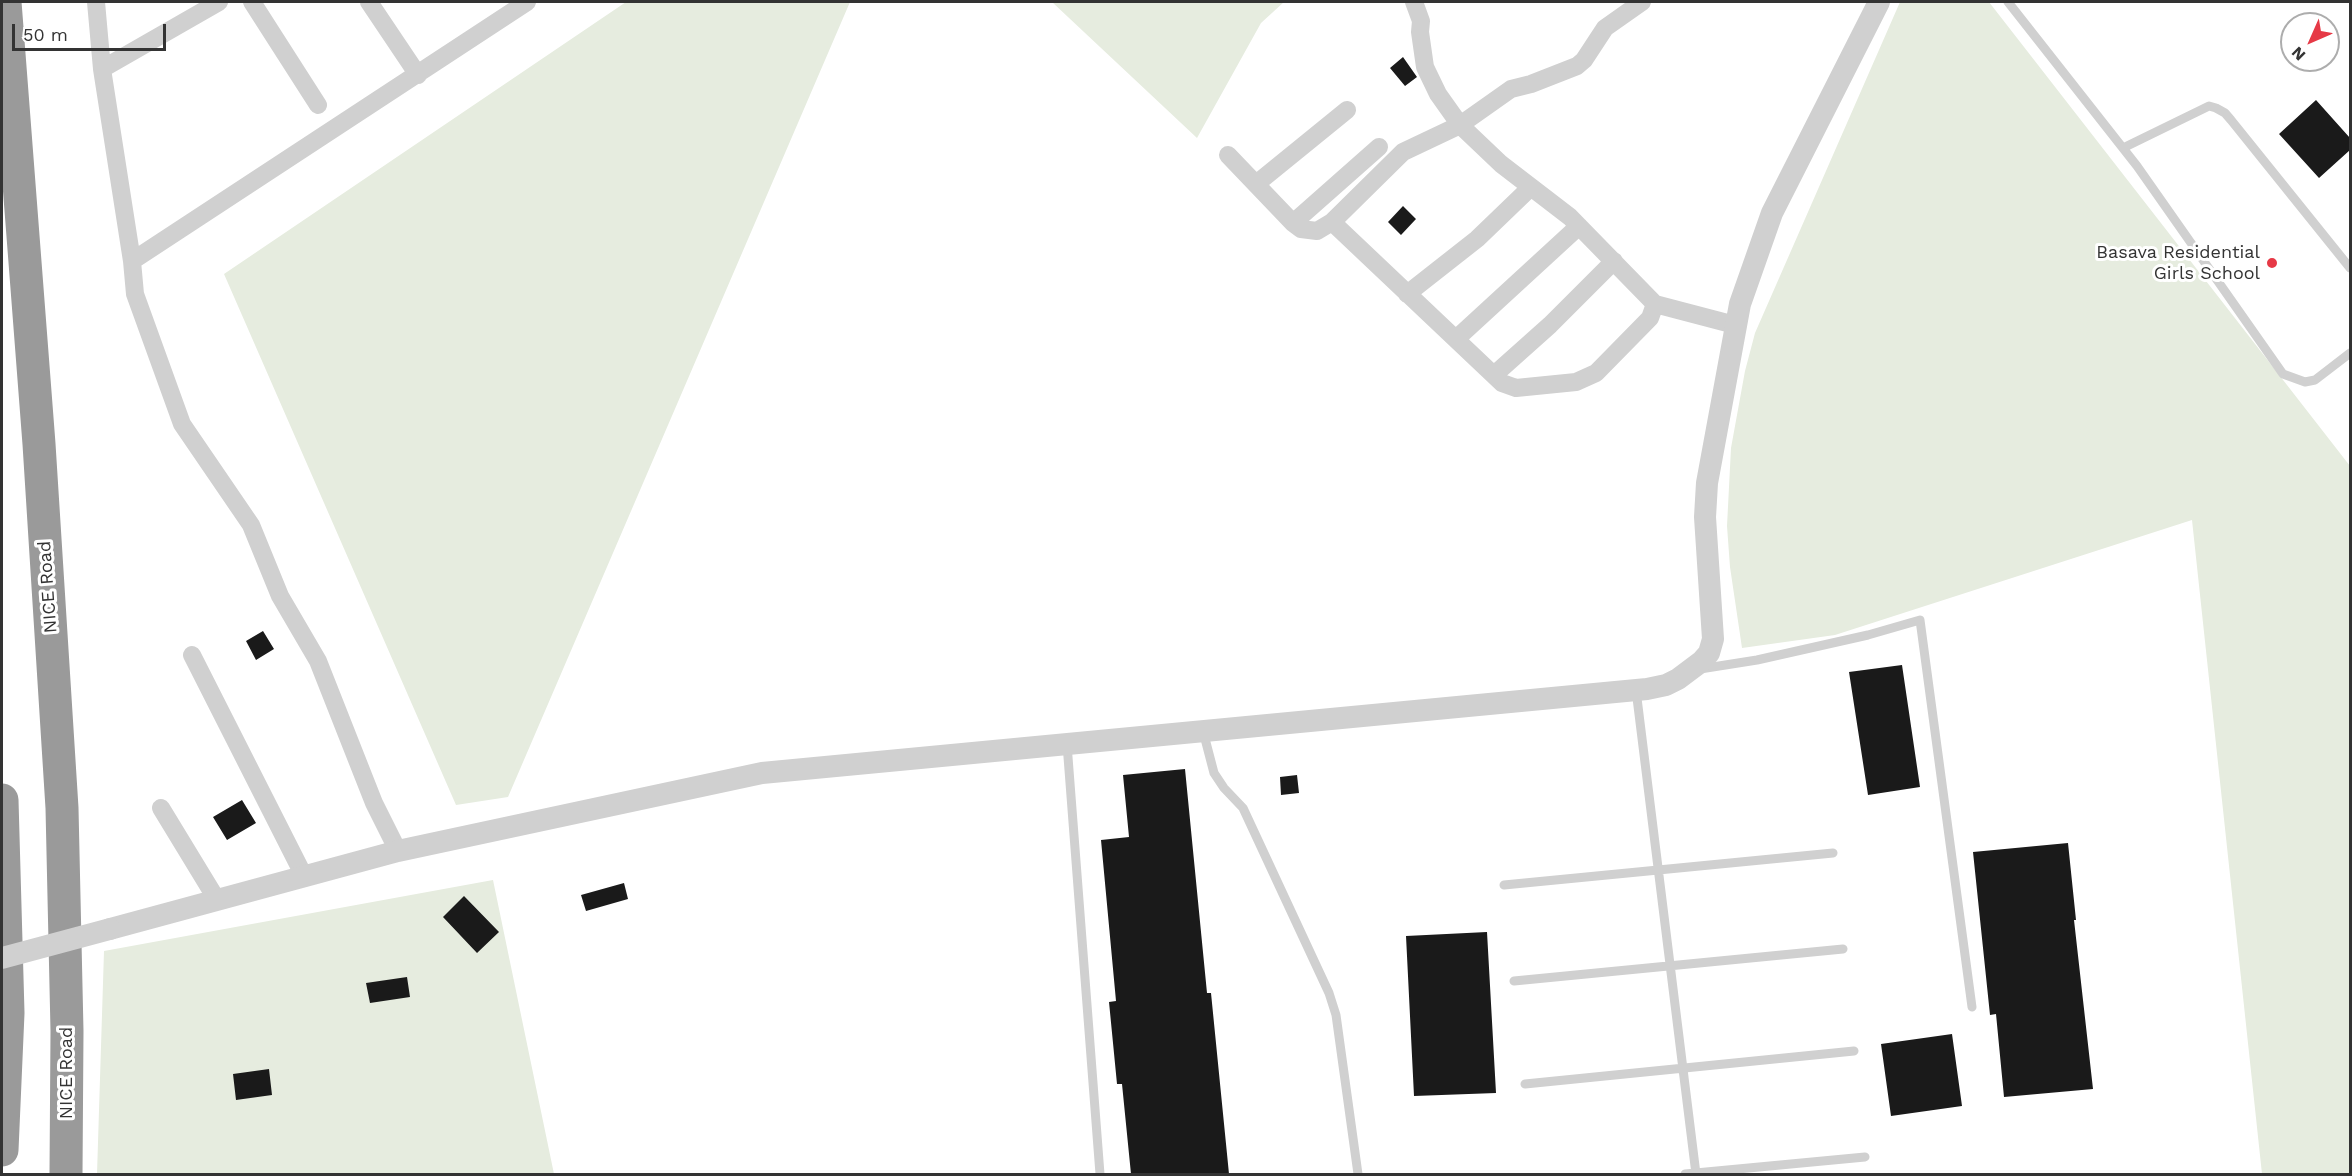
<!DOCTYPE html>
<html>
<head>
<meta charset="utf-8">
<style>
  body { margin:0 }
  #map { position:relative; width:2352px; height:1176px; overflow:hidden; background:#fff; font-family:"Work Sans",sans-serif }
  canvas { display:block }
  .frame { position:absolute; inset:0; border:3px solid #333; pointer-events:none }
  .north { position:absolute; left:2280px; top:12px; width:60px; height:60px; box-sizing:border-box; background:#fff; border:2px solid #adadad; border-radius:50%; rotate:225deg; font-size:16px; font-weight:700; line-height:24px; text-align:center; color:#333 }
  .north::after { content:''; display:block; margin:auto; width:21px; height:27px; background:#e63946; clip-path:polygon(50% 0,100% 100%,50% 72%,0 100%) }
  .scale { position:absolute; left:12px; top:24px; width:154px; height:27px; box-sizing:border-box; border:3px solid #333; border-top:0; padding-left:8px; font-size:18px; line-height:21px; white-space:nowrap; color:#333; -webkit-text-stroke:4px #fff; paint-order:stroke }
</style>
</head>
<body>
<div id="map">
<canvas width="2352" height="1176"></canvas>
<div class="frame"></div>
<div class="north">N</div>
<div class="scale">50 m</div>
</div>
<script>
const ctx = document.querySelector('canvas').getContext('2d');
ctx.lineJoin = 'round';
function fill(path, color) {
  ctx.fillStyle = color;
  ctx.fill(path, 'evenodd');
}
function poly(rows) {
  const path = new Path2D();
  for (const r of rows) {
    path.moveTo(r[0], r[1]);
    for (let i = 2; i < r.length; i += 2) path.lineTo(r[i], r[i + 1]);
  }
  return path;
}
function trace(path, color, width, dash) {
  ctx.strokeStyle = color;
  ctx.lineWidth = width;
  ctx.lineCap = dash ? 'butt' : 'round';
  ctx.setLineDash(dash || []);
  ctx.stroke(path);
}
function label(font, color, halo, rows, align = 'center') {
  ctx.font = font + ' "Work Sans",sans-serif';
  ctx.lineWidth = 6;
  ctx.setLineDash([]);
  ctx.textBaseline = 'middle';
  ctx.strokeStyle = halo;
  ctx.fillStyle = color;
  for (const [text, x, y, turn = 0] of rows) {
    ctx.save();
    ctx.translate(x, y);
    ctx.rotate((+turn || 0) * Math.PI / 180);
    ctx.textAlign = isNaN(turn) ? turn : align;
    if (halo) ctx.strokeText(text, 0, 0);
    ctx.fillText(text, 0, 0);
    ctx.restore();
  }
}
fill(poly([
  [626,2,850,2,508,797,456,805,224,274],
  [1052,2,1284,2,1261,23,1197,138],
  [1900,2,1989,2,2350,466,2350,1174,2262,1174,2192,520,1835,635,1742,648,1730,567,1727,526,1731,448,1745,371,1755,333],
  [493,880,554,1174,97,1174,104,951]
]), '#e6ecdf');
fill(poly([
  [1403,57,1417,77,1405,86,1390,68],
  [2316,100,2350,138,2350,150,2319,178,2279,134],
  [1403,206,1416,219,1401,235,1388,222],
  [263,631,274,649,256,660,246,641],
  [1902,665,1920,787,1868,795,1849,672],
  [1185,769,1207,993,1211,993,1229,1174,1131,1174,1122,1084,1117,1084,1109,1002,1116,1001,1101,840,1129,837,1123,775],
  [1297,775,1299,793,1281,795,1280,777],
  [242,800,256,823,227,840,213,817],
  [2068,843,2076,920,2074,920,2093,1089,2004,1097,1996,1014,1990,1015,1973,852],
  [624,883,628,899,586,911,581,895],
  [464,896,499,932,477,953,443,917],
  [1487,932,1496,1093,1414,1096,1406,936],
  [407,977,410,997,370,1003,366,983],
  [1952,1034,1962,1106,1891,1116,1881,1044],
  [269,1069,272,1095,236,1100,233,1074]
]), '#1a1a1a');
trace(poly([
  [2008,2,2137,166,2283,374,2305,382,2315,380,2350,353],
  [2123,148,2209,106,2216,108,2225,113,2231,120,2350,268],
  [1700,669,1757,660,1868,635,1920,620,1972,1007],
  [1636,690,1696,1174],
  [1203,731,1214,773,1224,788,1243,808,1329,993,1336,1015,1358,1174],
  [1067,744,1100,1174],
  [1504,885,1833,853],
  [1514,981,1843,949],
  [1525,1084,1854,1051],
  [1685,1174,1865,1157]
]), '#d0d0d0', 9);
trace(poly([
  [96,2,102,69,132,261],
  [252,2,318,105],
  [369,2,418,75],
  [1414,2,1421,21,1420,32,1425,67,1438,94,1460,125,1501,164,1570,217,1655,304,1735,325],
  [102,69,219,2],
  [1228,155,1293,223,1301,229,1317,231,1332,222,1403,152,1460,125,1511,89,1531,84,1577,66,1584,60,1605,28,1642,2],
  [1256,184,1347,110],
  [1332,222,1502,383,1516,388,1576,382,1596,373,1650,318,1655,304],
  [1293,223,1379,147],
  [1407,294,1477,239,1531,187],
  [1456,339,1579,226],
  [1494,375,1550,325,1614,261],
  [192,655,304,876],
  [161,808,217,900],
  [398,851,374,803,318,661,280,596,251,525,182,424,135,294,132,261,527,2]
]), '#d0d0d0', 18);
trace(poly([
  [110,929,398,851,762,773,1647,689,1666,685,1678,679,1702,661,1709,653,1713,639,1705,517,1707,483,1740,304,1772,213,1879,2]
]), '#d0d0d0', 22);
trace(poly([
  [5,2,39,444,62,808,67,1031,66,1174],
  [2,800,8,1013,2,1150]
]), '#9a9a9a', 33);
trace(poly([
  [2,958,110,929]
]), '#d0d0d0', 22);
for (const [x, y, r, color] of [
  [2272,263,6,"#e63946"]
]) {
  const dot = new Path2D();
  dot.arc(x, y, r, 0, 2 * Math.PI);
  ctx.fillStyle = color;
  ctx.fill(dot);
  trace(dot, '#fff', 2);
}
label('18px', '#333', '#fff', [
  ["Basava Residential",2260,253],
  ["Girls School",2260,274]
], 'right');
label('18px', '#333', '#fff', [
  ["NICE Road",48,587,-94],
  ["NICE Road",67,1073,-90]
]);
</script>
</body>
</html>
